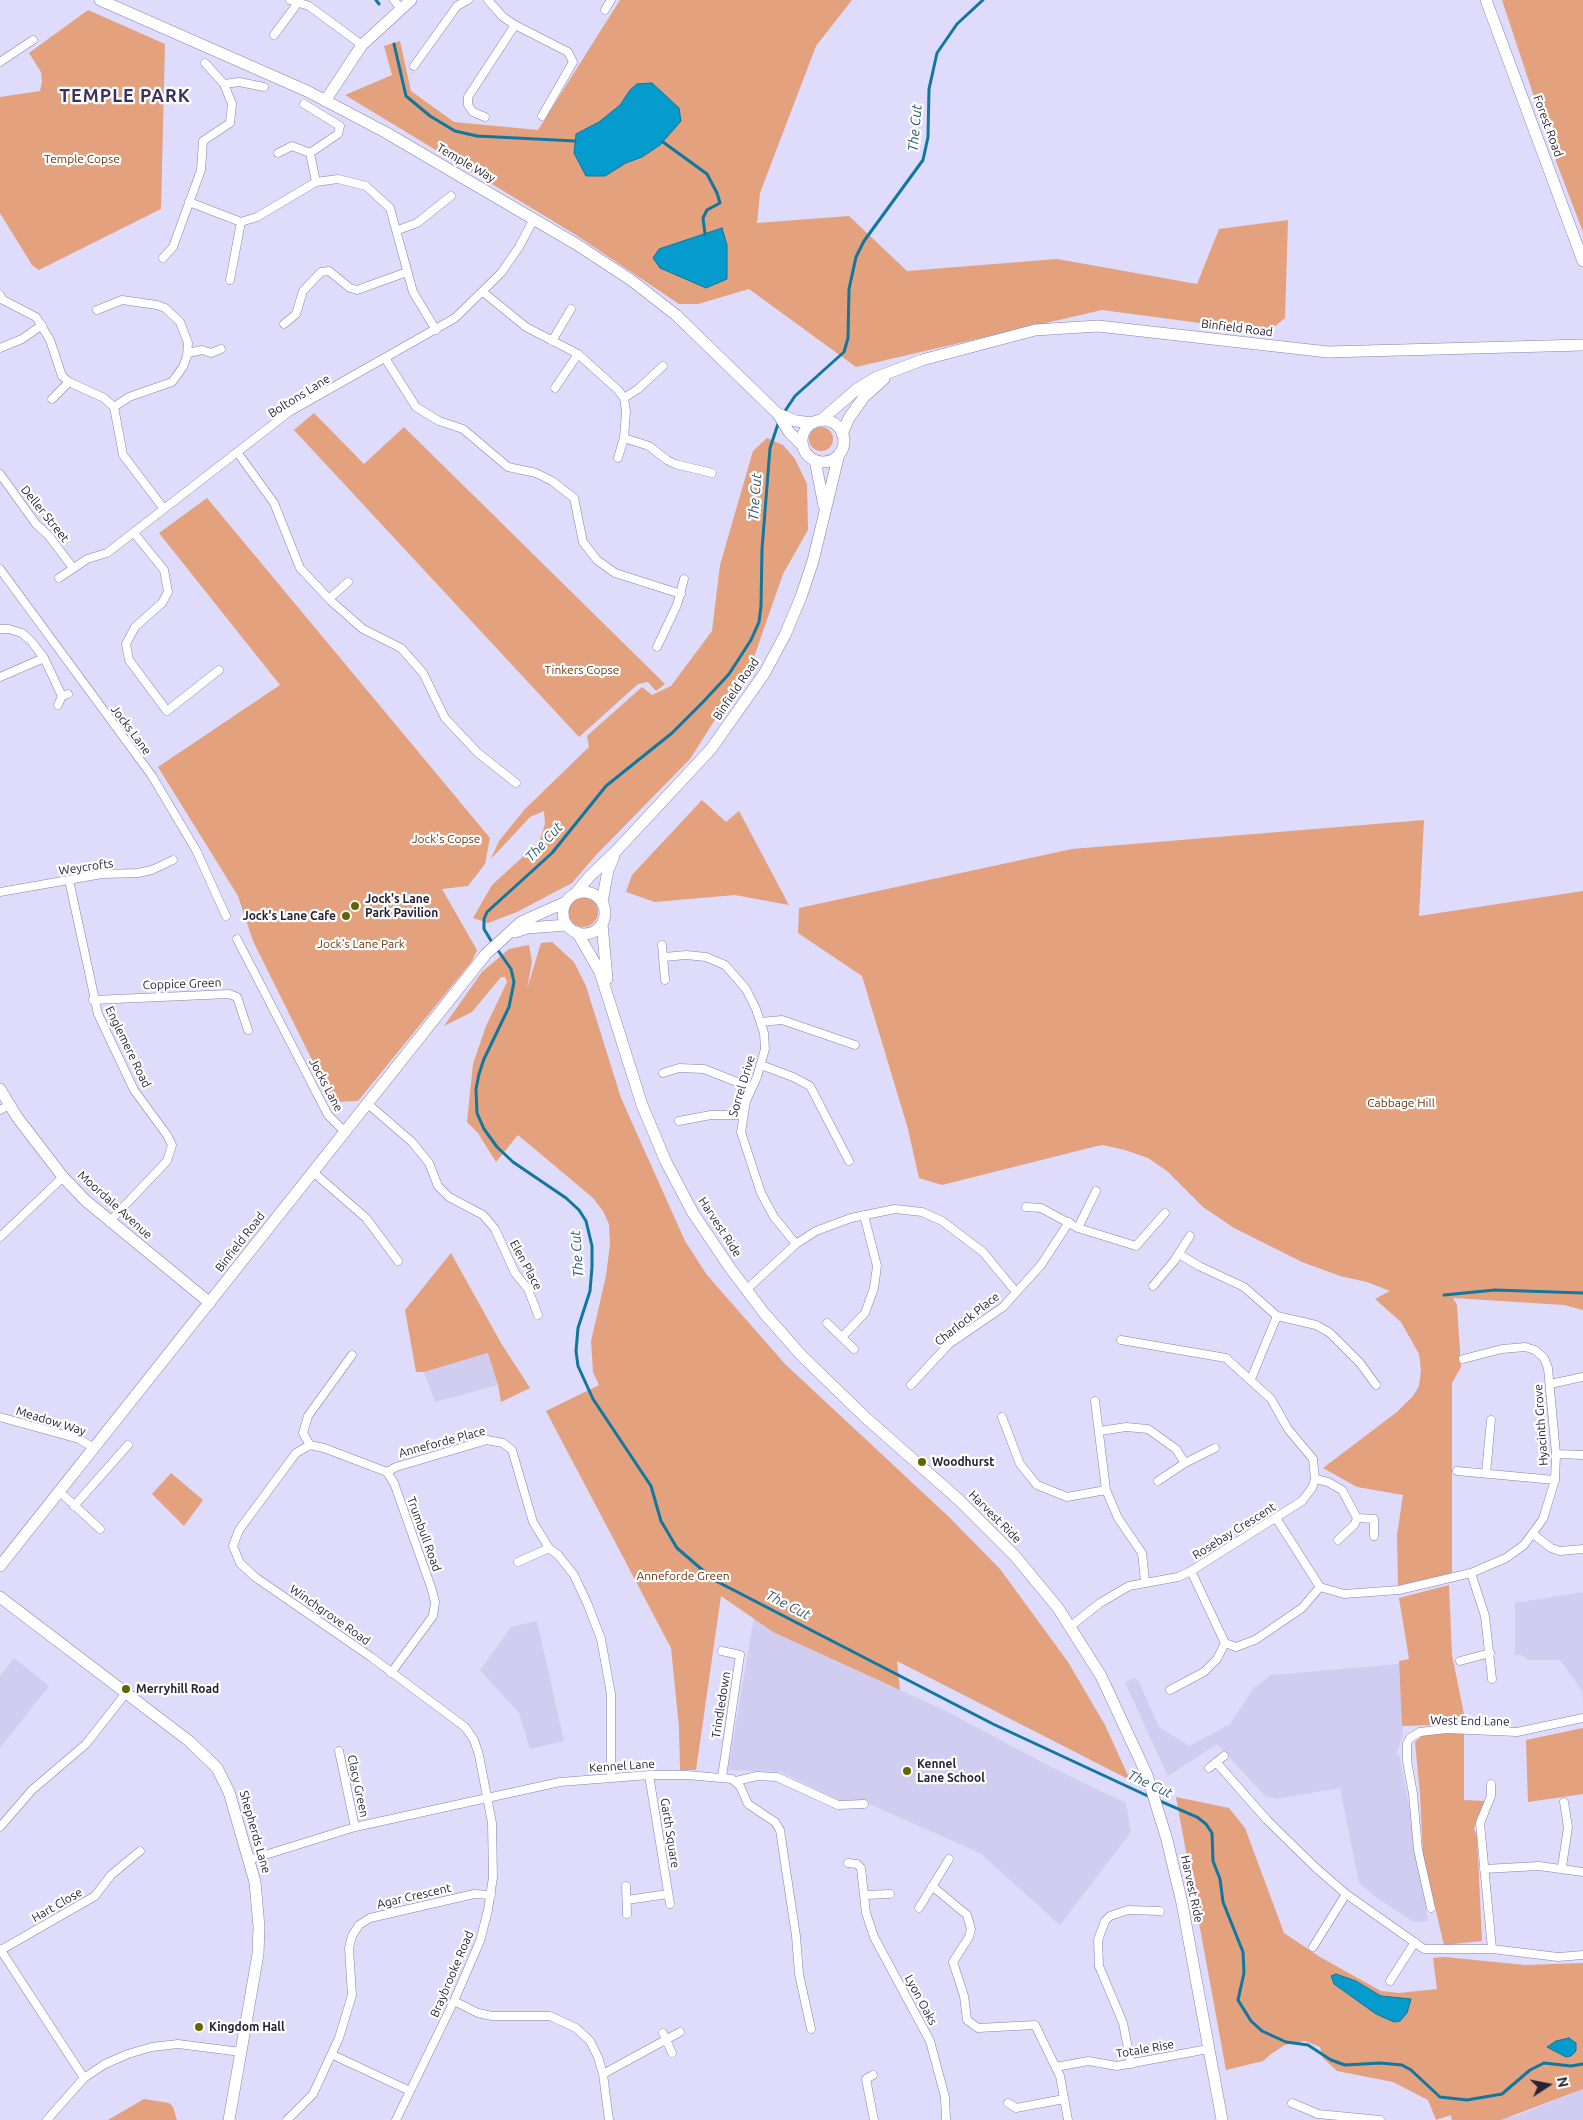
<!DOCTYPE html>
<html>
<head>
<meta charset="utf-8">
<style>
  body { margin:0 }
  #map { position:relative; width:1583px; height:2120px; overflow:hidden; background:#dedbfb; font-family:Ubuntu,sans-serif }
  canvas { display:block }
  .north { position:absolute; left:1523px; top:2060px; width:50px; height:50px; -webkit-text-stroke:4px #fff; paint-order:stroke; rotate:79deg; font-size:14px; font-weight:700; line-height:20px; text-align:center; color:#262337 }
  .north::after { content:''; display:block; margin:auto; width:18px; height:22px; background:#262337; clip-path:polygon(50% 0,100% 100%,50% 72%,0 100%) }
</style>
</head>
<body>
<div id="map">
<canvas width="1583" height="2120"></canvas>
<div class="north">N</div>
</div>
<script>
const ctx = document.querySelector('canvas').getContext('2d');
ctx.lineJoin = 'round';
function fill(path, color) {
  ctx.fillStyle = color;
  ctx.fill(path, 'evenodd');
}
function poly(rows) {
  const path = new Path2D();
  for (const r of rows) {
    if (r.length === 3) {
      path.moveTo(r[0] + r[2], r[1]);
      path.arc(r[0], r[1], r[2], 0, 2 * Math.PI);
      continue;
    }
    path.moveTo(r[0], r[1]);
    for (let i = 2; i < r.length; i += 2) path.lineTo(r[i], r[i + 1]);
  }
  return path;
}
function trace(path, color, width, dash) {
  ctx.strokeStyle = color;
  ctx.lineWidth = width;
  ctx.lineCap = dash ? 'butt' : 'round';
  ctx.setLineDash(dash || []);
  ctx.stroke(path);
}
function label(font, color, halo, rows, align = 'center') {
  ctx.font = font + ' Ubuntu,sans-serif';
  ctx.lineWidth = 4.5;
  ctx.setLineDash([]);
  ctx.textBaseline = 'middle';
  ctx.strokeStyle = halo;
  ctx.fillStyle = color;
  for (const [text, x, y, turn = 0] of rows) {
    ctx.save();
    ctx.translate(x, y);
    ctx.rotate((+turn || 0) * Math.PI / 180);
    ctx.textAlign = isNaN(turn) ? turn : align;
    if (halo) ctx.strokeText(text, 0, 0);
    ctx.fillText(text, 0, 0);
    ctx.restore();
  }
}
fill(poly([
  [489,1353,498,1385,435,1402,424,1372],
  [1583,1592,1583,1702,1582,1691,1560,1660,1527,1660,1522,1655,1515,1655,1515,1603],
  [754,1617,773,1632,946,1711,1055,1769,1126,1803,1131,1832,1060,1925,980,1853,865,1802,842,1802,781,1772,728,1770],
  [537,1621,564,1741,530,1749,519,1713,480,1670,511,1627],
  [14,1658,49,1686,0,1748,0,1676],
  [1399,1664,1403,1735,1396,1755,1399,1754,1410,1810,1428,1921,1414,1922,1377,1898,1359,1883,1340,1788,1277,1799,1265,1796,1217,1744,1168,1776,1125,1683,1134,1678,1139,1682,1159,1727,1189,1746,1230,1724,1253,1689,1271,1675],
  [1583,2089,1583,2120,1501,2120,1521,2114]
]), '#d1cdf1');
fill(poly([
  [620,0,852,0,816,46,760,193,757,223,849,216,907,271,1057,259,1197,284,1219,229,1288,220,1285,318,1268,332,1102,310,856,367,749,289,698,304,679,304,576,235,345,95,392,75,384,46,400,41,411,91,454,122,538,130],
  [1502,0,1583,0,1583,232,1551,148],
  [88,10,165,44,161,209,39,270,32,265,0,213,0,97,40,91,42,82,41,72,29,53],
  [314,413,364,464,404,427,665,684,656,691,648,682,638,684,579,737,294,430],
  [821,439,12],
  [767,438,783,445,795,459,807,484,808,530,783,574,753,660,690,759,596,855,572,883,517,912,488,923,473,918,492,885,539,842,545,824,544,811,530,817,491,859,499,841,525,809,589,747,587,736,642,687,652,695,671,686,712,631,720,565,753,451],
  [207,498,490,838,485,864,468,886,442,889,477,950,472,961,358,1101,333,1102,253,941,238,896,158,767,280,685,159,533],
  [702,800,726,822,739,811,789,905,735,895,655,902,626,892,632,875],
  [1424,820,1419,916,1583,891,1583,1310,1564,1305,1453,1298,1457,1305,1461,1367,1452,1383,1452,1573,1398,1586,1397,1535,1403,1495,1357,1487,1323,1468,1397,1412,1413,1396,1419,1386,1421,1370,1419,1354,1401,1322,1375,1299,1390,1291,1367,1282,1340,1276,1302,1262,1234,1228,1203,1207,1167,1171,1148,1158,1125,1150,1103,1145,1097,1146,942,1185,919,1178,908,1129,862,976,798,933,799,908,1072,849],
  [583,912,15],
  [552,942,574,962,586,986,621,1098,685,1241,707,1275,785,1364,949,1517,1000,1569,1068,1662,1105,1725,1130,1780,897,1661,900,1690,773,1632,721,1596,696,1770,680,1770,679,1727,671,1648,546,1411,599,1385,593,1372,591,1341,606,1276,610,1244,609,1224,603,1211,593,1198,518,1135,496,1162,478,1133,467,1122,473,1064,486,1026,507,982,505,977,501,977,472,1012,444,1026,482,972,509,949,529,945,532,962,527,989,541,943],
  [451,1253,501,1343,530,1388,501,1402,498,1385,488,1353,424,1372,416,1372,405,1310],
  [171,1473,203,1500,184,1526,152,1494],
  [1449,1585,1452,1655,1466,1724,1402,1726,1399,1661,1409,1659,1399,1598],
  [1583,1728,1583,1794,1528,1802,1526,1740],
  [1433,1733,1464,1733,1464,1800,1484,1801,1486,1807,1477,1818,1474,1829,1477,1836,1482,1941,1444,1945,1423,1857,1420,1794,1415,1742,1422,1736],
  [1176,1797,1229,1808,1245,1828,1284,1933,1320,1957,1381,1991,1399,1993,1437,1989,1433,1958,1445,1957,1525,1965,1583,1963,1583,2089,1501,2120,1452,2120,1451,2115,1436,2120,1428,2100,1393,2082,1337,2071,1323,2058,1320,2047,1305,2041,1285,2045,1271,2054,1263,2061,1226,2070],
  [1331,1976,1356,1981,1381,1996,1401,1999,1361,2002,1334,1984],
  [144,2099,169,2103,173,2107,177,2120,108,2120]
]), '#e3a17d');
const water = poly([
  [652,83,679,108,681,121,660,145,642,157,626,163,605,176,586,176,574,153,576,134,599,122,620,105,630,90,637,84,652,83],
  [722,228,727,245,727,279,706,288,660,268,653,258,659,249,722,228],
  [1336,1974,1356,1981,1381,1996,1411,1999,1407,2013,1400,2021,1394,2022,1376,2014,1334,1984,1331,1976,1336,1974],
  [1569,2038,1576,2043,1576,2051,1571,2056,1566,2057,1547,2047,1556,2041,1569,2038]
]);
fill(water, '#059bcd');
trace(water, '#0f77a0', 1);
trace(poly([
  [376,0,379,4],
  [394,44,406,96,430,116,455,131,477,136,575,141],
  [663,142,707,174,717,193,720,203,707,210,703,218,705,234],
  [783,414,795,396,844,352,848,338,849,289,856,257,864,241,923,160,928,137,929,89,937,53,957,24,983,0],
  [493,944,484,929,484,919,487,912,552,853,606,786,672,733,704,701,729,674,751,640,759,622,761,606,762,549,770,448,779,421],
  [497,949,511,969,514,982,509,1007,484,1059,479,1074,476,1089,477,1113,484,1129,497,1147,513,1162,566,1198,579,1210,586,1221,592,1246,592,1267,590,1291,578,1328,576,1351,578,1366,593,1399,651,1486,661,1521,677,1548,714,1580,993,1724,1150,1797],
  [1444,1295,1495,1290,1583,1293],
  [1158,1800,1197,1817,1206,1824,1212,1833,1213,1861,1220,1879,1223,1902,1243,1952,1244,1973,1238,2000,1251,2021,1262,2031,1286,2042,1308,2045,1331,2060,1345,2065,1380,2063,1402,2065,1411,2070,1440,2097,1467,2100,1502,2094,1530,2070,1544,2063,1571,2066,1583,2064]
]), '#0f77a0', 3);
const street = poly([
  [290,0,309,6,362,45],
  [394,0,401,9],
  [488,0,503,17,515,25,568,52,573,62,542,116],
  [605,10,611,0],
  [274,35,300,0],
  [0,62,33,40],
  [205,63,224,84],
  [414,66,457,6,468,0],
  [304,104,340,126,338,134,310,153,316,182],
  [485,117,473,112,468,105,468,97,515,25],
  [278,153,292,146,310,153],
  [189,202,241,222,257,217,316,182,338,179,366,186,390,208,413,292,436,330],
  [398,230,417,223,451,196],
  [163,258,173,247,201,170,203,141,230,123,232,104,224,84,239,82,264,87],
  [230,280,241,222],
  [483,292,526,327,578,354,618,390,624,398,626,411,624,438,618,458],
  [0,295,3,300,36,317,50,340,62,376,69,382,104,398,114,407,123,455,164,509],
  [97,310,122,300,157,305,165,308,180,322,188,343,187,356,183,367,172,382,129,397,114,407],
  [284,324,296,314,303,291,321,272,329,271,350,288,357,290,407,272],
  [552,341,571,309],
  [0,348,22,339,42,325],
  [188,353,202,350,211,353,221,349],
  [385,358,416,407,439,421,463,429,508,467,536,473,552,481,574,498,583,542,597,560,615,573,681,594],
  [555,388,578,354],
  [624,398,638,389,663,366],
  [52,399,69,382],
  [624,438,649,446,667,460,675,464,712,473],
  [237,452,274,503,300,568,331,601,363,629,401,648,423,673,445,718,478,753,516,783],
  [0,474,36,524,49,536,73,568],
  [134,533,164,570,168,592,162,603,135,627,126,644,129,660,167,711,219,670],
  [0,569,152,776,196,850,226,916],
  [59,578,87,559,107,553,289,412,455,318,501,273,519,247,534,219],
  [329,599,348,582],
  [0,629,9,629,22,633,32,642,44,658,62,696],
  [657,647,677,605,684,579],
  [0,677,44,658],
  [58,705,62,696,68,694],
  [69,880,98,1014,134,1090,167,1135,172,1145,167,1161,109,1222],
  [0,892,102,874,138,873,152,870,173,860],
  [237,939,328,1115,345,1132],
  [662,945,665,980],
  [664,957,686,955,706,957,725,965,746,989,756,1009,764,1033,765,1049,757,1077,746,1101,741,1132,761,1193,774,1217,796,1244],
  [93,1000,229,994,237,997,248,1030],
  [761,1022,782,1020,855,1045],
  [761,1065,793,1077,810,1086,849,1161],
  [663,1073,679,1068,704,1069,752,1088],
  [368,1104,412,1142,429,1163,438,1186,449,1197,483,1215,495,1229,515,1273,528,1289,538,1315],
  [0,1110,9,1105],
  [679,1121,711,1115,743,1115],
  [313,1172,366,1218,398,1261],
  [1026,1207,1041,1208,1078,1228,1136,1246],
  [1078,1228,1096,1191],
  [0,1237,63,1177],
  [1136,1246,1165,1213],
  [1179,1254,1199,1266,1244,1287,1277,1316,1251,1379],
  [1153,1286,1174,1261,1190,1236],
  [746,1290,796,1244,816,1231,851,1218,895,1209,922,1212,942,1221,983,1252,1016,1292],
  [1277,1316,1316,1325,1330,1333,1360,1363,1376,1385],
  [827,1323,854,1349],
  [842,1337,865,1313,874,1288,877,1266,864,1215],
  [1550,1384,1583,1377],
  [911,1385,949,1344,1003,1307,1041,1265,1069,1222],
  [1095,1401,1106,1490,1118,1518,1142,1553,1145,1581],
  [0,1417,79,1439,94,1448],
  [1002,1417,1020,1464,1037,1485,1067,1497,1106,1490],
  [1100,1431,1126,1427,1148,1429,1176,1449,1185,1463],
  [310,1445,296,1453,239,1530,233,1546,240,1563,255,1577,371,1657,465,1727,474,1740,479,1755,492,1823,493,1877,488,1910,480,1941,454,2001,396,2120],
  [310,1445,324,1448,387,1472,394,1483,431,1587,435,1602,433,1616,391,1673],
  [310,1445,303,1433,308,1416,352,1355],
  [1556,1454,1583,1455],
  [1457,1471,1555,1480],
  [387,1472,396,1467,487,1440,503,1443,512,1450,533,1522,549,1548,558,1555,574,1575,588,1605,601,1639,611,1694,611,1776],
  [1486,1473,1491,1420],
  [1315,1479,1328,1482,1342,1490,1357,1518],
  [1158,1481,1185,1463,1215,1448],
  [60,1492,100,1529],
  [74,1506,128,1445],
  [1276,1518,1320,1587,1344,1594,1399,1590,1471,1573,1506,1558,1524,1545,1543,1519,1555,1480,1556,1454,1548,1368,1544,1358,1535,1350,1525,1347,1502,1349,1463,1359],
  [1357,1518,1374,1519,1374,1536],
  [1533,1534,1551,1548,1560,1551,1583,1549],
  [1338,1540,1355,1524,1357,1518],
  [518,1562,549,1548],
  [1191,1571,1225,1643,1236,1647,1255,1640,1302,1608,1320,1587],
  [1471,1573,1485,1616,1492,1679],
  [1071,1626,1100,1603,1129,1586,1178,1577,1191,1571,1302,1501,1312,1488,1315,1479,1313,1459,1288,1429,1271,1399,1226,1358,1121,1340],
  [1460,1661,1490,1653],
  [1170,1690,1204,1672,1217,1659,1225,1643],
  [339,1751,355,1827],
  [1216,1762,1267,1820,1315,1867,1346,1894,1424,1949,1492,1949,1558,1957,1583,1955],
  [1209,1768,1224,1756],
  [649,1775,670,1904],
  [722,1777,740,1655,722,1651],
  [736,1781,757,1776,777,1777,838,1805,864,1804],
  [1491,1784,1491,1796,1480,1823,1492,1949],
  [0,1827,32,1790,86,1744,126,1693],
  [249,1860,355,1827,560,1782,649,1775,687,1775,732,1779,740,1786,748,1804,775,1822,780,1830,796,1936,799,1974,811,2029],
  [848,1863,857,1864,861,1868,866,1913,874,1937,930,2041,945,2097,946,2120],
  [1562,1867,1568,1827,1564,1802],
  [1484,1869,1539,1866,1583,1872],
  [626,1886,627,1914],
  [932,1886,967,1915,971,1929,969,1937,953,1962,964,1996,967,2020,978,2028,1035,2025,1060,2076,1068,2120],
  [864,1895,890,1894],
  [627,1900,668,1894],
  [919,1908,949,1859],
  [1431,1908,1418,1850,1413,1794,1407,1761,1407,1743,1410,1738,1420,1732,1446,1729,1517,1732,1583,1718],
  [1313,1947,1346,1894],
  [0,1949,84,2078],
  [1,1950,95,1896,111,1875,140,1851],
  [1390,1981,1415,1942],
  [454,2001,478,2013,492,2016,550,2016,576,2028,590,2041,598,2057,603,2074,609,2120],
  [663,2033,672,2053],
  [333,2055,410,2091],
  [1131,2064,1123,2023,1099,1966,1098,1940,1105,1921,1110,1916,1128,1910,1160,1911],
  [1056,2067,1088,2061,1117,2066,1208,2049],
  [603,2074,680,2032],
  [873,2075,866,2079,874,2120],
  [1008,2103,1016,2108,1064,2099],
  [1292,2103,1318,2114,1380,2120],
  [47,2120,84,2078,105,2064,128,2054,152,2047,178,2044,241,2052],
  [287,2120,313,2094,339,2038,352,1995,349,1948,352,1936,359,1925,370,1918,474,1894,491,1895]
]);
const secondary = poly([
  [100,0,307,91,385,132,576,244,631,280,676,315,778,414,789,432,803,446],
  [1486,0,1583,261],
  [325,101,362,45,411,0],
  [778,414,796,421,813,423],
  [823,441,21],
  [820,421,857,389,875,378,922,360,1035,330,1098,326,1328,352,1583,345],
  [842,434,849,418,864,397,884,379],
  [815,460,824,506],
  [584,913,21],
  [576,893,589,877,617,850,711,749,764,674,785,635,801,597,813,561,839,454],
  [602,902,608,870,614,856],
  [602,924,607,979],
  [515,932,527,928,567,925],
  [577,932,600,972,642,1105,666,1162,693,1213,730,1268,764,1313,802,1356,866,1418,959,1500,1015,1556,1058,1608,1101,1676,1147,1775,1167,1840,1182,1903,1222,2120],
  [0,1089,17,1117,63,1177,86,1201,210,1303],
  [0,1566,486,954,521,922,566,902],
  [0,1597,189,1741,217,1768,229,1792,255,1882,259,1927,258,1954,229,2120]
]);
trace(street, '#8881b3', 9);
trace(secondary, '#8881b3', 12);
trace(street, '#fff', 8);
trace(secondary, '#fff', 11);
for (const [x, y, r, color] of [
  [355,906,5,"#646500"],
  [346,916,5,"#646500"],
  [922,1462,5,"#646500"],
  [126,1689,5,"#646500"],
  [907,1771,5,"#646500"],
  [199,2027,5,"#646500"]
]) {
  const dot = new Path2D();
  dot.arc(x, y, r, 0, 2 * Math.PI);
  ctx.fillStyle = color;
  ctx.fill(dot);
  trace(dot, '#fff', 2);
}
label('12px', '#262337', '#fff', [
  ["Forest Road",1548,126,70],
  ["Temple Way",466,163,30],
  ["Binfield Road",1237,328,7],
  ["Boltons Lane",299,396,-32],
  ["Deller Street",45,514,51],
  ["Binfield Road",736,689,-56],
  ["Jocks Lane",131,730,53],
  ["Weycrofts",86,867,-8],
  ["Coppice Green",182,984,-2],
  ["Englemere Road",128,1047,64],
  ["Jocks Lane",326,1085,62],
  ["Sorrel Drive",742,1086,-73],
  ["Moordale Avenue",115,1205,42],
  ["Harvest Ride",720,1227,57],
  ["Binfield Road",240,1242,-52],
  ["Elen Place",526,1265,62],
  ["Charlock Place",967,1319,-38],
  ["Meadow Way",51,1421,17],
  ["Hyacinth Grove",1541,1425,-94],
  ["Anneforde Place",442,1442,-15],
  ["Harvest Ride",995,1517,45],
  ["Rosebay Crescent",1234,1531,-32],
  ["Trumbull Road",424,1534,70],
  ["Winchgrove Road",330,1615,35],
  ["Trindledown",721,1705,-81],
  ["West End Lane",1470,1721,1],
  ["Kennel Lane",622,1766,-4],
  ["Clacy Green",358,1786,78],
  ["Shepherds Lane",255,1832,74],
  ["Garth Square",670,1833,81],
  ["Harvest Ride",1192,1889,78],
  ["Agar Crescent",414,1896,-13],
  ["Hart Close",57,1905,-30],
  ["Braybrooke Road",452,1974,-67],
  ["Lyon Oaks",921,2000,62],
  ["Totale Rise",1145,2049,-10]
]);
label('12px', '#6b3209', '#fff', [
  ["Temple Copse",82,159],
  ["Tinkers Copse",582,670],
  ["Jock's Copse",446,839],
  ["Jock's Lane Park",361,944],
  ["Cabbage Hill",1401,1103],
  ["Anneforde Green",683,1576]
]);
label('bold 12px', '#262337', '#fff', [
  ["Jock's Lane",365,899],
  ["Park Pavilion",365,913],
  ["Jock's Lane Cafe",336,916,"right"],
  ["Woodhurst",932,1462],
  ["Merryhill Road",136,1689],
  ["Kennel",917,1764],
  ["Lane School",917,1778],
  ["Kingdom Hall",209,2027]
], 'left');
label('italic 14px', '#2d5d73', '#fff', [
  ["The Cut",915,128,-85],
  ["The Cut",755,497,-86],
  ["The Cut",544,842,-47],
  ["The Cut",577,1254,-94],
  ["The Cut",788,1605,27],
  ["The Cut",1150,1784,25]
]);
ctx.letterSpacing = '1px';
label('bold 18px', '#3b335f', '#fff', [
  ["TEMPLE PARK",125,96]
]);
ctx.letterSpacing = '0px';
</script>
</body>
</html>
